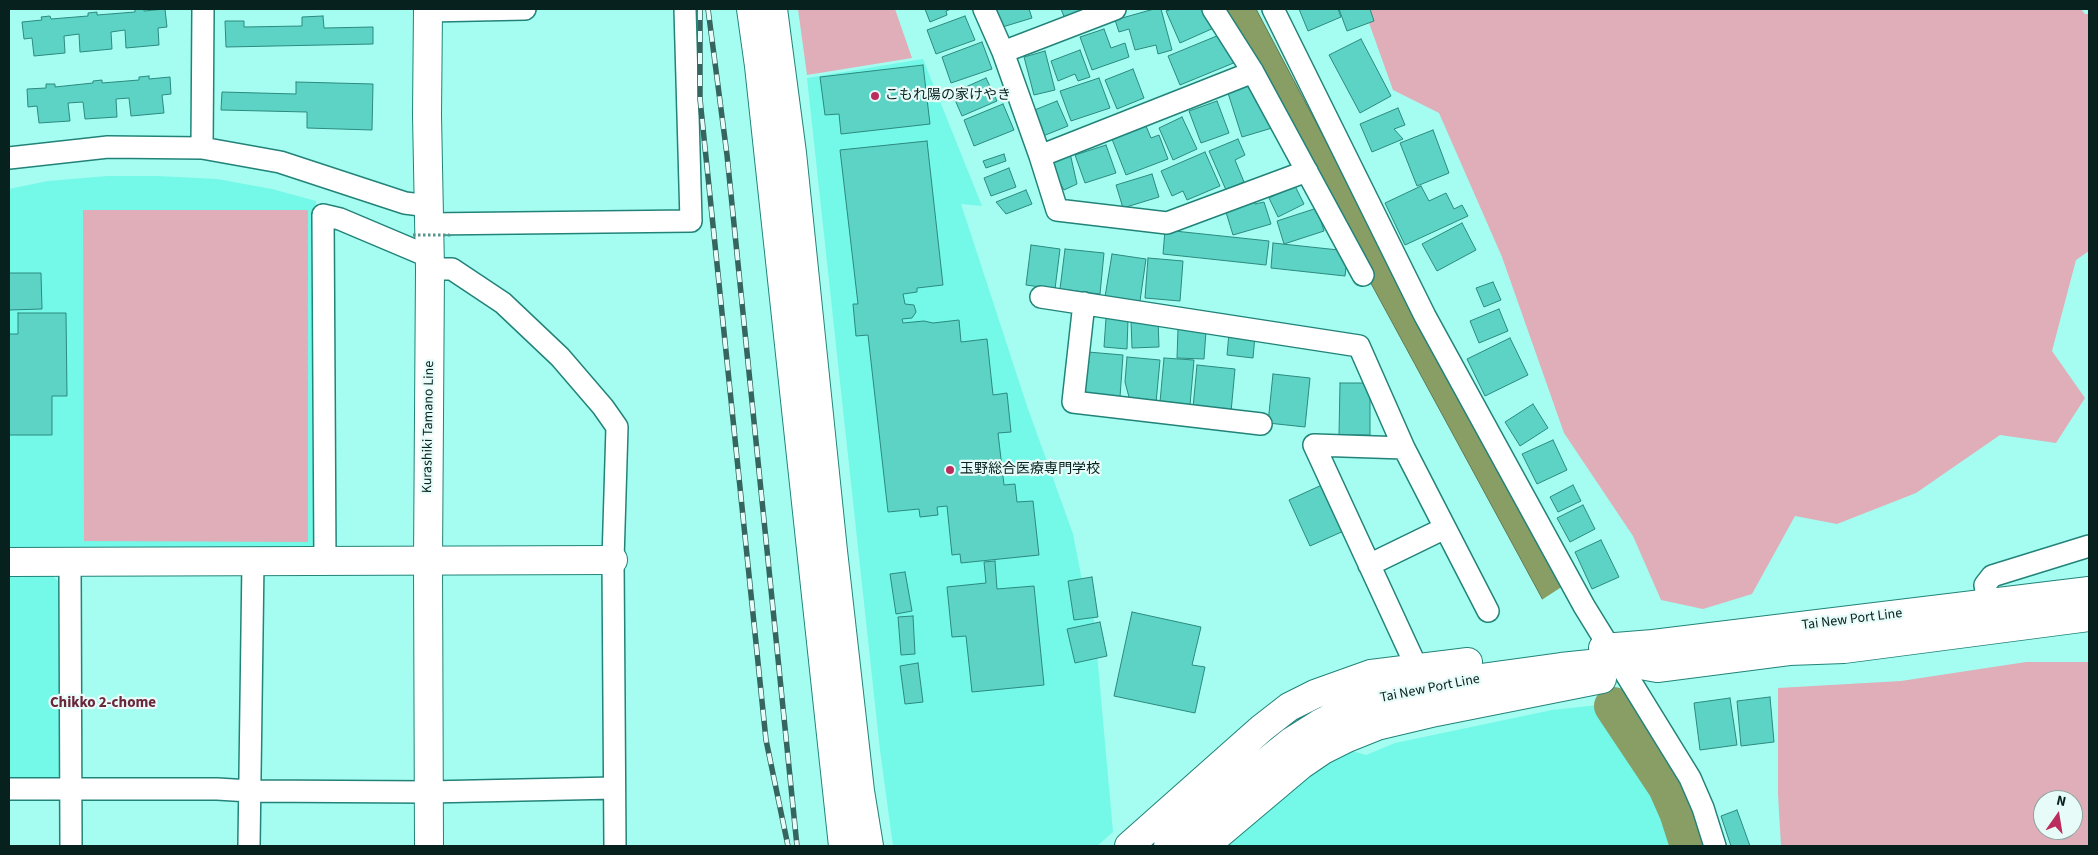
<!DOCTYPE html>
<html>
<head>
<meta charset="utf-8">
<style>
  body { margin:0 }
  #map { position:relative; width:2098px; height:855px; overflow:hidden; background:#a4fdf0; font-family:"Source Sans 3",sans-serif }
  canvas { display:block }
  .frame { position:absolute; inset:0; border:10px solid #06211e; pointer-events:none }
  .north { position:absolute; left:2033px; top:790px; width:50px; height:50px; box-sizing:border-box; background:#e7fbf8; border:1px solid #8da4a1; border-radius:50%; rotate:13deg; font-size:14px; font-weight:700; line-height:20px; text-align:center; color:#06211e }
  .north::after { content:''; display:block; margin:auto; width:18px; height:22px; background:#bb2d5f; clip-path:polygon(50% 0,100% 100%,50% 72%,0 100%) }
</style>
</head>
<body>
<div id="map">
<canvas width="2098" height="855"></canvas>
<div class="frame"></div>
<div class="north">N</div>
</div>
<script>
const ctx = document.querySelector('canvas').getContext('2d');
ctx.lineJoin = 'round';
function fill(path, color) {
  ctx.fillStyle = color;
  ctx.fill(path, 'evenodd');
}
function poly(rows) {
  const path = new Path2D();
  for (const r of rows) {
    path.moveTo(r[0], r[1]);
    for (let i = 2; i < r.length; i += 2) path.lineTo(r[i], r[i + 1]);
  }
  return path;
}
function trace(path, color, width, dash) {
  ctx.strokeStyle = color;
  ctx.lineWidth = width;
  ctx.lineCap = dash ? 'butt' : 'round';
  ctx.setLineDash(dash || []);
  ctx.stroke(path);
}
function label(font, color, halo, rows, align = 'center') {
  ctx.font = font + ' "Source Sans 3","Noto Sans JP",sans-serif';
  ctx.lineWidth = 4.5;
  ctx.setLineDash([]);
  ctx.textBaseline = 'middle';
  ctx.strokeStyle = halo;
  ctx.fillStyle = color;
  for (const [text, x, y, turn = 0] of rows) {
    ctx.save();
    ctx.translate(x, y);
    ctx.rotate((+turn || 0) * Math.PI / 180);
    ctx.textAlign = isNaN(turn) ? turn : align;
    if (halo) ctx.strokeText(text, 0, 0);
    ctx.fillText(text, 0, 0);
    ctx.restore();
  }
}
fill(poly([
  [923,59,982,206,961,204,1027,406,1073,534,1085,596,1092,598,1113,832,1097,846,893,846,880,750,807,78],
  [108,176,157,176,217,179,272,189,316,201,319,541,311,550,9,549,9,189,48,181],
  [50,573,61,584,63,772,56,781,9,781,9,574],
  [1598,705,1632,768,1654,797,1661,809,1670,846,1224,846,1281,796,1325,764,1352,751,1366,755,1395,743,1552,710]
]), '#74f8e8');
fill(poly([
  [798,9,895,9,912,58,807,75],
  [1364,9,2081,9,2085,14,2089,14,2089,251,2076,260,2052,351,2085,398,2056,443,2000,435,1916,493,1837,524,1795,516,1752,594,1703,609,1661,600,1633,536,1564,433,1502,257,1439,113,1393,90],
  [83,210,308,210,308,542,84,541],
  [2026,662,2089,662,2089,846,1781,846,1778,794,1778,688,1901,681],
  [2043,800,2073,800,2073,830,2043,830]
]), '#dfaeb8');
const water = poly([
  [1222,9,1256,9,1561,586,1631,701,1633,709,1613,719,1611,716,1607,718,1222,9],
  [1644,714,1688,786,1711,846,1674,846,1664,809,1616,732,1644,714]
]);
fill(water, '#899e65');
trace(water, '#627850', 1);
fill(poly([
  [1563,586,1634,701,1597,704,1540,601]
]), '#a4fdf0');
trace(poly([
  [1613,706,1667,787,1678,812,1689,846]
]), '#899e65', 38);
const building = poly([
  [135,9,144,9,144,11,165,9,167,27,158,28,159,45,126,48,125,30,111,32,112,49,80,52,79,34,64,36,65,53,34,56,32,38,24,39,22,22,42,20,41,17,50,16,51,19,88,16,88,13,97,12,97,15,135,12,135,9],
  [925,9,951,9,946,11,947,15,930,22,925,9],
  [989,9,1029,9,1032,18,996,29,989,9],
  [1061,9,1084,9,1085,11,1065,19,1061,9],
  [1154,9,1161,9,1172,50,1158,54,1156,45,1135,50,1129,29,1119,32,1115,20,1154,9],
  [1172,9,1208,9,1216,27,1180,43,1166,11,1172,9],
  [1299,9,1338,9,1341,17,1308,31,1299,9],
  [1339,9,1370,9,1374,21,1347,31,1339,9],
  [323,16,324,28,373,27,373,44,226,47,225,21,244,21,244,27,302,26,302,17,323,16],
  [965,16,975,40,936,54,927,30,965,16],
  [1104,29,1111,48,1125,43,1129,57,1092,70,1080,37,1104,29],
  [1224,33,1236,62,1180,85,1168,56,1224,33],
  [1361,39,1391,96,1360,113,1329,55,1361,39],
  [982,42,992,69,951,83,942,57,982,42],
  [1080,50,1090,77,1078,81,1075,74,1058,81,1051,61,1080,50],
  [1045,51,1055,90,1034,95,1024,57,1045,51],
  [923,65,930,124,841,134,839,114,825,115,820,77,923,65],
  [1133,69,1144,98,1117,109,1105,80,1133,69],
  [149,76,149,79,170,77,171,94,162,95,164,113,131,116,129,98,116,99,117,117,85,119,83,102,68,103,70,121,39,123,37,106,28,107,27,89,46,88,46,84,55,84,55,87,93,83,93,81,102,80,102,83,139,80,139,77,149,76],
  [986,78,997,101,962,116,952,93,986,78],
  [1099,78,1110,108,1071,121,1060,91,1099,78],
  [296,82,373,84,372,130,307,128,307,112,221,110,222,92,296,94,296,82],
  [1258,83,1272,128,1242,137,1228,93,1258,83],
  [1057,101,1068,126,1043,136,1032,111,1057,101],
  [1217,101,1229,133,1201,143,1189,111,1217,101],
  [1003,104,1014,130,974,146,964,120,1003,104],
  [1398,108,1405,125,1394,129,1403,139,1372,152,1360,124,1398,108],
  [1182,117,1197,149,1173,160,1159,128,1182,117],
  [1146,126,1151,138,1159,135,1168,159,1126,175,1112,139,1146,126],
  [1433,130,1449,173,1417,186,1400,143,1433,130],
  [1238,139,1245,155,1235,160,1244,182,1226,190,1209,151,1238,139],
  [927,141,943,285,917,288,917,292,903,294,905,304,914,305,916,312,912,318,902,319,903,323,924,321,933,323,959,320,961,342,987,339,993,395,1007,393,1011,432,998,433,1004,485,1015,484,1017,502,1033,501,1039,555,961,563,960,554,952,555,947,506,937,507,938,515,920,517,919,509,888,512,868,335,856,336,853,304,858,304,840,150,927,141],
  [1106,145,1116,173,1085,183,1075,155,1106,145],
  [1205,152,1220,186,1187,200,1183,191,1172,196,1161,171,1205,152],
  [1070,153,1077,184,1064,190,1047,159,1070,153],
  [1004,154,1006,161,986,168,983,161,1004,154],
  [1009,168,1016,187,991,196,984,178,1009,168],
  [1152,174,1159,197,1123,208,1116,185,1152,174],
  [1295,186,1304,204,1278,217,1269,198,1295,186],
  [1421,186,1429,201,1446,193,1454,209,1462,205,1468,216,1405,245,1385,203,1421,186],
  [1026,190,1032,204,1006,214,996,202,1026,190],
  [1254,200,1255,204,1264,202,1271,224,1233,235,1225,209,1254,200],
  [1317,208,1324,231,1284,244,1277,221,1317,208],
  [1462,223,1476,250,1437,271,1422,244,1462,223],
  [1165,230,1269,241,1266,265,1163,254,1165,230],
  [1273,243,1348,251,1345,276,1271,268,1273,243],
  [1031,245,1060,249,1055,289,1026,285,1031,245],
  [1065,249,1104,253,1100,294,1060,289,1065,249],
  [1112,254,1146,259,1140,301,1105,297,1112,254],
  [1148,258,1183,261,1180,301,1145,298,1148,258],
  [9,273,41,273,42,309,9,310,9,273],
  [1493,282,1501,300,1484,307,1476,288,1493,282],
  [1499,309,1508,331,1479,343,1470,321,1499,309],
  [18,313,66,313,67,396,52,396,52,435,9,435,9,334,18,334,18,313],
  [1106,318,1128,319,1127,349,1104,347,1106,318],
  [1158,319,1159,347,1132,348,1131,320,1158,319],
  [1178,329,1206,331,1204,359,1177,358,1178,329],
  [1229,333,1255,336,1253,358,1227,355,1229,333],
  [1510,338,1528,375,1485,396,1467,359,1510,338],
  [1088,352,1123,355,1120,397,1085,395,1088,352],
  [1127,357,1160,360,1156,403,1130,401,1125,382,1127,357],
  [1164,358,1194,360,1190,405,1160,402,1164,358],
  [1197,365,1235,369,1231,412,1193,408,1197,365],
  [1273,374,1310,378,1305,427,1268,423,1273,374],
  [1340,383,1370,383,1370,435,1339,435,1340,383],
  [1533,404,1548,428,1520,446,1505,422,1533,404],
  [1553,440,1567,470,1537,484,1522,454,1553,440],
  [1324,484,1346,530,1310,546,1289,500,1324,484],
  [1573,485,1581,501,1558,512,1550,497,1573,485],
  [1583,505,1595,529,1570,542,1557,518,1583,505],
  [1601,540,1619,577,1592,589,1575,552,1601,540],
  [995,561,997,589,1034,586,1044,685,972,692,966,636,952,637,947,587,986,583,984,562,995,561],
  [905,572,912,611,896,614,890,574,905,572],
  [1092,577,1098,617,1074,620,1068,581,1092,577],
  [1132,612,1201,627,1192,665,1205,667,1195,713,1114,696,1132,612],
  [913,616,915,654,901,655,898,617,913,616],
  [1100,622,1107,656,1075,663,1067,629,1100,622],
  [918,663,923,702,905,704,900,666,918,663],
  [1770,697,1774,742,1741,746,1737,701,1770,697],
  [1730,698,1737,745,1700,750,1694,703,1730,698],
  [1737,810,1750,846,1731,846,1721,816,1737,810]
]);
fill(building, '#5cd3c5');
trace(building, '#2c8a7f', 1);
const street = poly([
  [984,9,1003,52,1040,156,1057,210,1167,223,1307,171],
  [1213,9,1253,72,1363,275],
  [1273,9,1425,316,1584,606,1690,778,1703,808,1715,846],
  [428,11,525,9],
  [1003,52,1115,9],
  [202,148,203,9],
  [1040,156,1253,72],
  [9,158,108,147,202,148,280,162,405,203,429,206],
  [429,224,691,221,685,9],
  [430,269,452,269,503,303,560,357,603,407,617,427,613,560,615,846],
  [1041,297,1359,346,1404,448],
  [1084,303,1073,402,1261,424],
  [325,561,323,215,340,219,430,257],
  [70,562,71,846],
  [1369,565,1445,528],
  [1991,618,1985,585,1992,576,2089,546],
  [1417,668,1314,445,1404,448,1488,611],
  [9,789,217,789,250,791,429,792,614,788],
  [249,846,253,561]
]);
const secondary = poly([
  [751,9,759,66,843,846],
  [773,9,792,153,833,551,860,791,869,846],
  [9,562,613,560],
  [1603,648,1653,644],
  [1638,651,1653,644,2089,591],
  [1129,846,1262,728,1289,707,1315,694,1371,674,1468,662],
  [1168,846,1251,774,1292,741,1319,724,1346,710,1383,697,1459,681,1561,667,1619,661,1657,668,1789,651,1844,649,2089,617],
  [1205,846,1301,765,1323,750,1347,738,1377,726,1436,712,1602,679]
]);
const primary = poly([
  [428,9,427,115,430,269,428,561,429,846]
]);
trace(street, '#238379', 24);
trace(secondary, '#238379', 30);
trace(primary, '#238379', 30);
trace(street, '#fff', 21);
trace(secondary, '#fff', 28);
trace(primary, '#fff', 28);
const rail = poly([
  [700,9,700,99,766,740,788,846],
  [708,9,727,155,797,846]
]);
trace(rail, '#36645e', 5.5);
trace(rail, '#e7fbf8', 4, [11]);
trace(poly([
  [413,235,449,235,449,239]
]), '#59948c', 3, [2.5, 2.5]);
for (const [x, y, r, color] of [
  [875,96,5,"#bb2d5f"],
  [950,470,5,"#bb2d5f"]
]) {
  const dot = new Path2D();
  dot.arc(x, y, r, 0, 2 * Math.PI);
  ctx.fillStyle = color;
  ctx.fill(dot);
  trace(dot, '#e7fbf8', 2);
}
label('14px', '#06211e', '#e7fbf8', [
  ["こもれ陽の家けやき",885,96],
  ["玉野総合医療専門学校",960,470]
], 'left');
label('14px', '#06211e', '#e7fbf8', [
  ["Kurashiki Tamano Line",429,427,-89],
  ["Tai New Port Line",1852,620,-7],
  ["Tai New Port Line",1430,689,-11]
]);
label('bold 15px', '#6b263a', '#e7fbf8', [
  ["Chikko 2-chome",103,704]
]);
</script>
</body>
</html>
